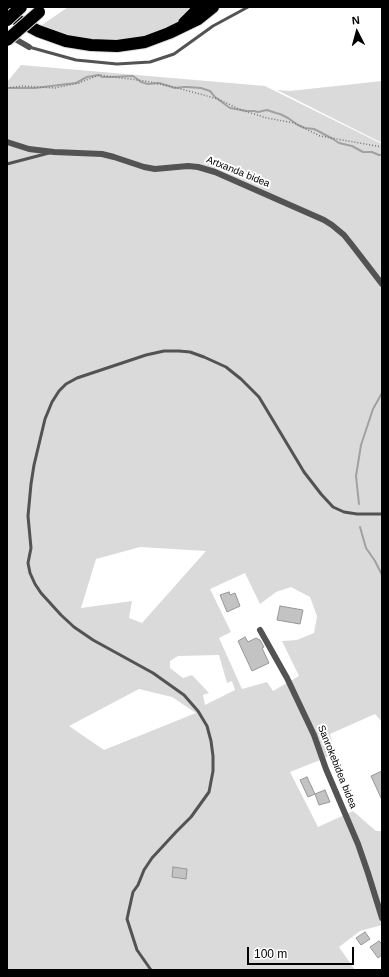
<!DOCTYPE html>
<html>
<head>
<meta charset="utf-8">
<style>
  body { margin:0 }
  #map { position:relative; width:389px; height:977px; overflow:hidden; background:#fff; font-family:Arial,sans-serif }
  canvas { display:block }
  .frame { position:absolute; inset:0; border:8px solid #000; pointer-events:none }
  .north { position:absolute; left:337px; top:12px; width:40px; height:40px; -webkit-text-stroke:3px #fff; paint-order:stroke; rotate:354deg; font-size:11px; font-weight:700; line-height:16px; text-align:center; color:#000 }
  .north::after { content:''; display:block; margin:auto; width:14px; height:18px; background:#000; clip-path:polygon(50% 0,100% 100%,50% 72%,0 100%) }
  .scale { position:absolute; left:247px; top:947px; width:107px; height:18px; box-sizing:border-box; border:2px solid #000; border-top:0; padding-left:5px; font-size:12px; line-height:14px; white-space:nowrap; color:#000; -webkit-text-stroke:3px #fff; paint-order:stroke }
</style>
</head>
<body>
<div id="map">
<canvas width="389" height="977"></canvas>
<div class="frame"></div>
<div class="north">N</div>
<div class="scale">100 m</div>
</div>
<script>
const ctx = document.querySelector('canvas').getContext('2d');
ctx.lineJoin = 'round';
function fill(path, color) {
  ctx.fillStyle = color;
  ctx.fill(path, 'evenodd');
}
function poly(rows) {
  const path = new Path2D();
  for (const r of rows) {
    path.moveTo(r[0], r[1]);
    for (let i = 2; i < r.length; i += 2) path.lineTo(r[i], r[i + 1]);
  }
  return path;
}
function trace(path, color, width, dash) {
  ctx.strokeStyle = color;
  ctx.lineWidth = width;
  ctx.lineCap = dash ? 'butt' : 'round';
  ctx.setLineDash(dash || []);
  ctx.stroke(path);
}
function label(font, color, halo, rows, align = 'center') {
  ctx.font = font + ' Arial,sans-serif';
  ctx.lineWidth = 4;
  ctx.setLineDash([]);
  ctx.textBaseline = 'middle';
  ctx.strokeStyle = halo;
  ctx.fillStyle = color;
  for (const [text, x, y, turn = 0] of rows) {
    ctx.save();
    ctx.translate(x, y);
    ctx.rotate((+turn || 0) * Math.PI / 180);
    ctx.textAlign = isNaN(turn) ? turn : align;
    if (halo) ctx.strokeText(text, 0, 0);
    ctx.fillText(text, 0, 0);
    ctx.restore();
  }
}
fill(poly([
  [68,7,192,7,179,21,170,27,145,36,118,41,102,41,69,36,56,32,42,25],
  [21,65,265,86,382,144,382,722,375,714,330,734,335,754,290,772,318,827,353,811,376,831,382,831,382,925,360,931,339,947,355,970,7,970,7,82],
  [140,547,206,551,142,623,129,618,132,601,81,608,96,559],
  [245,573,260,604,276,592,291,587,310,597,317,616,314,633,297,640,282,641,299,676,273,691,267,682,242,689,219,638,231,632,210,589],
  [219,655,227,683,232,681,235,690,205,705,203,695,209,693,192,675,183,678,170,668,170,661,178,656],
  [139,689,172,697,196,713,104,750,69,726],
  [382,81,382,143,277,90,290,91]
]), '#dadada');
trace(poly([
  [7,88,35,88,76,83,87,77,99,75,102,77,110,77,133,76,141,82,148,84,159,83,175,88,184,87,187,87,201,88,210,91,215,97,230,108,247,111,254,111,258,112,267,110,276,113,280,114,288,118,298,125,305,128,314,129,320,132,333,139,339,143,352,146,363,152,372,152,379,155,382,155],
  [359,504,356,476,361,445,373,409,382,393],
  [360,527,366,548,375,561,382,575]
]), '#a1a1a1', 2);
const building = poly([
  [229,592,230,595,235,593,240,606,227,612,220,595,229,592],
  [280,606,303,610,300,624,277,620,280,606],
  [245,637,248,642,256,638,260,640,264,647,262,648,269,663,252,671,238,641,245,637],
  [382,771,382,800,371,776,382,771],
  [307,777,315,794,308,797,300,780,307,777],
  [325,790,330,802,319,805,315,794,325,790],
  [173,867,187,869,186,879,172,877,173,867],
  [365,932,370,939,361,945,356,938,365,932],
  [379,941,382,944,382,955,378,958,370,947,379,941]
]);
fill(building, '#c3c3c3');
trace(building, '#979797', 1);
const motorway = poly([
  [7,13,19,21,38,31,66,41,91,45,117,46,145,42,169,33,198,19,213,7],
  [184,23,194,13,198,7]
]);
trace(motorway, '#dbdbdb', 14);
trace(poly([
  [7,88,22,86,55,88,79,83,99,75,145,81,174,87,218,99,241,110,267,118,294,123,320,136,382,147]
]), '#757575', 1.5, [1, 2]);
trace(poly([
  [29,47,76,60,117,64,150,62,174,54,213,26,248,7],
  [7,164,49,153],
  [151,970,137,950,127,919,133,892,138,885,144,870,152,858,176,832,191,817,209,792,213,771,213,756,211,741,207,726,198,711,184,695,153,673,93,640,74,627,61,615,41,593,35,584,30,573,28,563,31,548,28,516,31,484,34,465,45,419,52,402,59,391,66,384,77,378,146,355,164,351,179,351,190,352,204,357,226,367,241,379,259,397,304,472,321,494,333,507,344,512,357,514,382,514]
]), '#535353', 3);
trace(poly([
  [10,36,29,47],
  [7,142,29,149,54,152,102,154,114,157,144,167,155,169,188,166,198,167,215,172,324,220,332,225,344,235,352,245,382,284],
  [260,630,287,678,314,735,326,769,358,844,368,873,382,918]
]), '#535353', 6);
trace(motorway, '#000', 12);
const motorwayBridge = poly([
  [7,20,21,7],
  [7,40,39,12]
]);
trace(motorwayBridge, '#dbdbdb', 14, []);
trace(motorwayBridge, '#000', 12);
label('10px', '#000', '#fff', [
  ["Artxanda bidea",238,172,22],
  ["Sanrokebidea bidea",337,767,68]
]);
</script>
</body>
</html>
